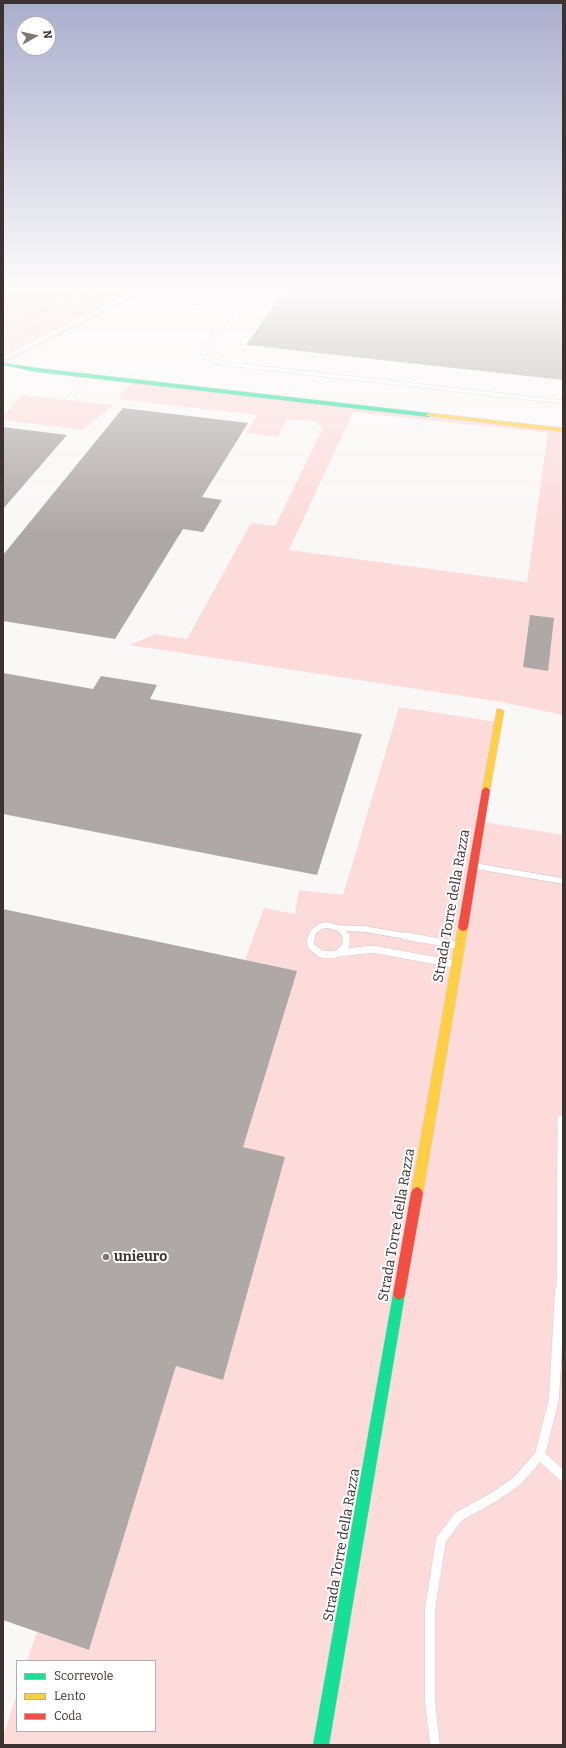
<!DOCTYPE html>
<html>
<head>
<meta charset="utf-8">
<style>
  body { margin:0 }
  #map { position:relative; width:566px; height:1748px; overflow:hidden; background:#faf7f7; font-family:Bitter,serif }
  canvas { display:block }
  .frame { position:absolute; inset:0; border:4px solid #3c3231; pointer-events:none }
  .legend { position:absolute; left:16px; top:1660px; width:140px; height:72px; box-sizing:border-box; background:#fff; border:1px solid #b1adad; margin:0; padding:5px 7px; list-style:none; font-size:12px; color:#3c3231 }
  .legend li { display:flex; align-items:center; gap:8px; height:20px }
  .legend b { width:20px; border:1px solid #b1adad }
  .north { position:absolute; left:16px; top:16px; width:40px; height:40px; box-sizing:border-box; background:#fff; border:1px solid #b1adad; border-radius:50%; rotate:82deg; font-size:11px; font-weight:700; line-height:16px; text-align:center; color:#3c3231 }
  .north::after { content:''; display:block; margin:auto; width:14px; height:18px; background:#7e7776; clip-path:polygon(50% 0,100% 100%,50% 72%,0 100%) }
</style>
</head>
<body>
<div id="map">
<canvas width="566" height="1748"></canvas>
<div class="frame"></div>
<ul class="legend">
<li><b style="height:5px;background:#16e098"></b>Scorrevole</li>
<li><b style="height:5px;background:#ffcf43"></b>Lento</li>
<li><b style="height:5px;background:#f24e42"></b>Coda</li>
</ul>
<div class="north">N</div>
</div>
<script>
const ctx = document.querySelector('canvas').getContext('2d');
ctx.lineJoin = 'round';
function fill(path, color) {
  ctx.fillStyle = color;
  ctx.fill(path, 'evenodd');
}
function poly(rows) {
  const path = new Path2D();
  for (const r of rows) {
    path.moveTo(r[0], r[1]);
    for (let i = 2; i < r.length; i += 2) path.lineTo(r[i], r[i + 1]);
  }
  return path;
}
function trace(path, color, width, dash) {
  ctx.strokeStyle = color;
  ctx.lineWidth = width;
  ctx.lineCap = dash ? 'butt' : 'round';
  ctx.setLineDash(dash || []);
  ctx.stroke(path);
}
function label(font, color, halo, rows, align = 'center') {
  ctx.font = font + ' Bitter,serif';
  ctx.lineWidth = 4;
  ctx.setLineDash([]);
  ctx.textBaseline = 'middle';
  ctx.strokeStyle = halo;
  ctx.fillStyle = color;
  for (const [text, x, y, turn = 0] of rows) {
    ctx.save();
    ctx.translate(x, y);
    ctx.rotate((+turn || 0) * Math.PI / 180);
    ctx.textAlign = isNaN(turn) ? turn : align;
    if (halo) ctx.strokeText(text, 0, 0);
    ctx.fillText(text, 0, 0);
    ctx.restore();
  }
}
fill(poly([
  [82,288,153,288,3,364,3,293],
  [131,383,563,430,563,715,502,702,130,645,155,634,187,639,251,523,275,526,323,428,314,421,287,419,278,437,246,433,257,415,118,399],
  [353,412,548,433,527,582,289,550],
  [23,395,113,405,83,430,3,420,3,416],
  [399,707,497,722,484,822,563,835,563,1745,3,1745,3,1737,17,1694,17,1731,155,1731,155,1661,27,1661,37,1632,89,1650,176,1366,223,1379,284,1157,243,1147,245,960,264,908,295,914,299,890,343,895]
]), '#fcdbda');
fill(poly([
  [286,288,563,288,563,380,246,345],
  [123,408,248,423,202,497,222,500,203,532,183,529,115,639,3,621,3,555],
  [3,427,67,435,3,509],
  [530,615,554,618,548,671,523,667],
  [3,673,93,689,101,676,157,685,150,699,362,734,317,875,3,814],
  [3,909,297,971,243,1147,285,1157,223,1380,176,1366,89,1650,3,1620]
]), '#aea8a7');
const laneFar3 = poly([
  [251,288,203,350,204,357,214,361,237,365,563,402],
  [134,294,152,295],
  [182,303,200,302,237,305],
  [185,304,193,307,232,312],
  [68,399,89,376]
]);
const laneFar2 = poly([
  [475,866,563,881],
  [338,928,365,929,411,937],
  [311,937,313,932,321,926,327,925,338,928,346,935,346,937]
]);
const laneFar1 = poly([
  [312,936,310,942,312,947,321,954,333,955,339,953,346,945,346,936],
  [405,936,457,945],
  [339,953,372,949,454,964],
  [560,1291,561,1119]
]);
const lane = poly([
  [540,1455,563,1476],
  [435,1745,430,1702,430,1609,441,1540,458,1517,494,1497,517,1481,540,1455,554,1399,560,1290]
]);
const street = poly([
  [138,288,147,288,3,361,3,356,138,288]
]);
const fast = poly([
  [3,363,37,368,429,413,432,415,429,417,37,372,3,365,3,363],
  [399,1288,403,1290,405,1294,329,1745,313,1745,393,1294,395,1290,399,1288]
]);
const slow = poly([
  [429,413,563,428,563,432,427,416,426,415,429,413],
  [497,709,500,709,504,711,490,790,486,793,482,790,497,709],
  [463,923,466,924,468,927,423,1193,421,1197,417,1199,413,1197,411,1193,458,927,460,924,463,923]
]);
const jam = poly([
  [486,787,490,790,468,927,466,930,463,931,460,930,458,927,482,790,486,787],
  [417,1187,421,1189,423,1193,405,1294,403,1298,399,1300,395,1298,393,1294,411,1193,413,1189,417,1187]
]);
trace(laneFar3, '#d5cfce', 4.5);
trace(laneFar2, '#d5cfce', 7);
trace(laneFar1, '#d5cfce', 8);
trace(lane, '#d5cfce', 11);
trace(street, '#d5cfce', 1);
trace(fast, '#d5cfce', 1);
trace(slow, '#d5cfce', 1);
trace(jam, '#d5cfce', 1);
trace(poly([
  [3,343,78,307]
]), '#dad8d8', 1.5, [2, 1]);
trace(laneFar3, '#fefefe', 3.5);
trace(laneFar2, '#fefefe', 5.5);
trace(laneFar1, '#fefefe', 7);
trace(lane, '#fefefe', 10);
fill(street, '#fefefe');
fill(fast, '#16e098');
fill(slow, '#ffcf43');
fill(jam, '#f24e42');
const rail = poly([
  [3,331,93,288]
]);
trace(rail, '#d0cfcf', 2.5);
trace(rail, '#fff', 1.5, [5]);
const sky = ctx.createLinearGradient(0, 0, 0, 533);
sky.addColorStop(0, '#a9aecd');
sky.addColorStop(0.54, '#fdfbfb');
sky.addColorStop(1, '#fdfbfb00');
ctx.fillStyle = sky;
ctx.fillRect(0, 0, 566, 533);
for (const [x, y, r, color] of [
  [106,1257,4,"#7e7776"]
]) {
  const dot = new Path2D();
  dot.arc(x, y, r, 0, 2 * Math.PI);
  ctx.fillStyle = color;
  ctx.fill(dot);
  trace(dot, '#fff', 1.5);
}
label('14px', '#3c3231', '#fff', [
  ["Strada Torre della Razza",452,906,-80],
  ["Strada Torre della Razza",397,1225,-80],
  ["Strada Torre della Razza",342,1545,-80]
]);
label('bold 14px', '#3c3231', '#fff', [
  ["unieuro",114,1257]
], 'left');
</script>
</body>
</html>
